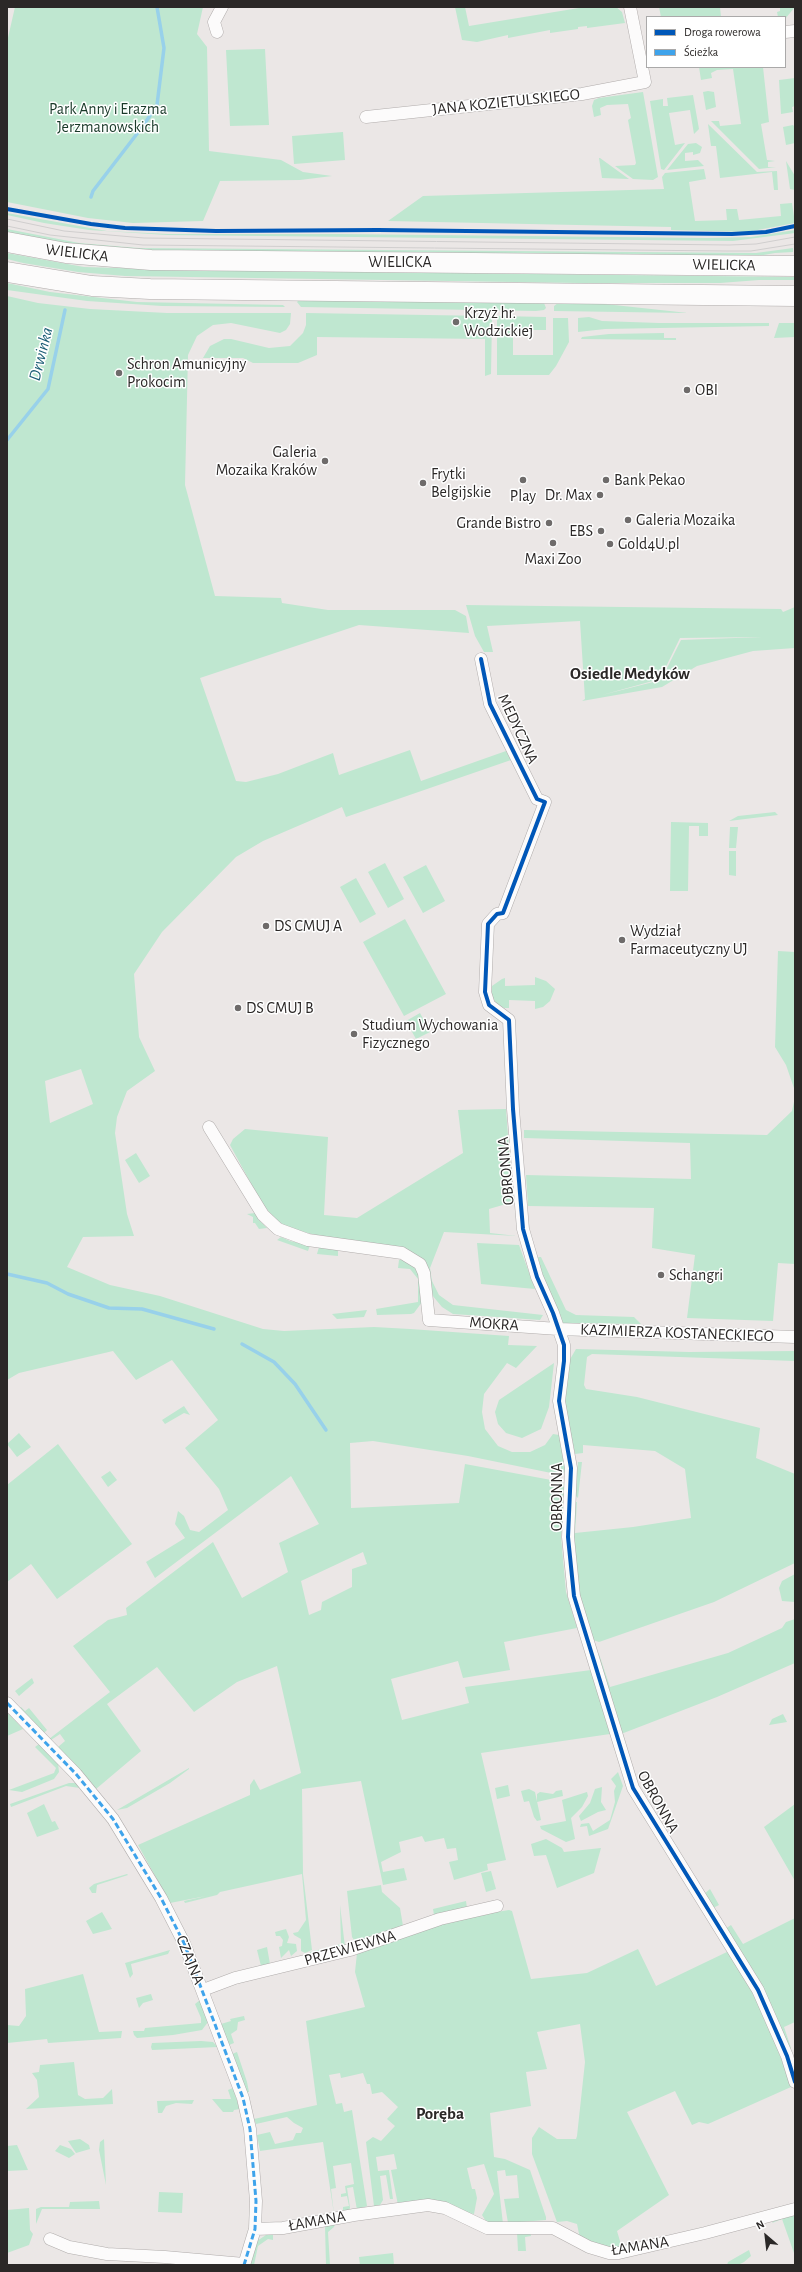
<!DOCTYPE html>
<html>
<head>
<meta charset="utf-8">
<style>
  body { margin:0 }
  #map { position:relative; width:802px; height:2272px; overflow:hidden; background:#ebe7e6; font-family:"Alegreya Sans",sans-serif }
  canvas { display:block }
  .frame { position:absolute; inset:0; border:8px solid #2b2827; pointer-events:none }
  .legend { position:absolute; left:646px; top:16px; width:140px; height:52px; box-sizing:border-box; background:#fff; border:1px solid #aaa9a9; margin:0; padding:5px 7px; list-style:none; font-size:12px; color:#2b2827 }
  .legend li { display:flex; align-items:center; gap:8px; height:20px }
  .legend b { width:20px; border:1px solid #aaa9a9 }
  .north { position:absolute; left:746px; top:2216px; width:40px; height:40px; -webkit-text-stroke:3px #fff; paint-order:stroke; rotate:332deg; font-size:11px; font-weight:700; line-height:16px; text-align:center; color:#2b2827 }
  .north::after { content:''; display:block; margin:auto; width:14px; height:18px; background:#2b2827; clip-path:polygon(50% 0,100% 100%,50% 72%,0 100%) }
</style>
</head>
<body>
<div id="map">
<canvas width="802" height="2272"></canvas>
<div class="frame"></div>
<ul class="legend">
<li><b style="height:5px;background:#0057b8"></b>Droga rowerowa</li>
<li><b style="height:5px;background:#3ea3eb"></b>Ścieżka</li>
</ul>
<div class="north">N</div>
</div>
<script>
const ctx = document.querySelector('canvas').getContext('2d');
ctx.lineJoin = 'round';
function fill(path, color) {
  ctx.fillStyle = color;
  ctx.fill(path, 'evenodd');
}
function poly(rows) {
  const path = new Path2D();
  for (const r of rows) {
    path.moveTo(r[0], r[1]);
    for (let i = 2; i < r.length; i += 2) path.lineTo(r[i], r[i + 1]);
  }
  return path;
}
function trace(path, color, width, dash) {
  ctx.strokeStyle = color;
  ctx.lineWidth = width;
  ctx.lineCap = dash ? 'butt' : 'round';
  ctx.setLineDash(dash || []);
  ctx.stroke(path);
}
function label(font, color, halo, rows, align = 'center') {
  ctx.font = font + ' "Alegreya Sans",sans-serif';
  ctx.lineWidth = 3;
  ctx.setLineDash([]);
  ctx.textBaseline = 'middle';
  ctx.strokeStyle = halo;
  ctx.fillStyle = color;
  for (const [text, x, y, turn = 0] of rows) {
    ctx.save();
    ctx.translate(x, y);
    ctx.rotate((+turn || 0) * Math.PI / 180);
    ctx.textAlign = isNaN(turn) ? turn : align;
    if (halo) ctx.strokeText(text, 0, 0);
    ctx.fillText(text, 0, 0);
    ctx.restore();
  }
}
fill(poly([
  [15,7,203,7,197,34,207,47,209,151,281,160,303,172,332,176,300,180,220,181,203,221,133,223,88,218,7,202,7,42],
  [455,7,465,7,469,26,585,7,616,7,622,12,625,23,587,28,587,26,578,27,578,29,550,33,550,30,508,38,508,35,477,42,462,40],
  [659,7,720,7,721,17,661,17],
  [780,7,795,7,785,19,785,17,778,17,777,12,780,11],
  [265,49,269,125,230,126,226,50],
  [699,67,763,67,769,122,761,124,767,160,775,161,768,162,768,167,776,167,759,169,711,121,719,121,720,126,741,124,733,69,717,70,711,73,712,78,701,80],
  [795,78,795,106,792,107,793,112,781,114,779,80],
  [708,91,714,92,716,107,706,110,703,92],
  [643,92,658,177,653,180,633,179,615,166,635,165,636,163,628,120,631,118,628,104,607,105,600,108,601,115,594,117,592,106,594,100,599,98],
  [693,95,699,129,694,134,690,110,669,113,675,145,685,143,664,170,661,169,650,101,663,99,663,106,668,106,667,98],
  [708,124,757,172,777,171,778,190,774,190,772,172,720,178,716,146,711,146],
  [793,125,795,127,795,143,786,145,783,127],
  [343,132,345,160,294,164,292,136],
  [696,143,702,147,700,153,693,155,693,152,685,153,685,161,698,160,704,166,667,170,688,144],
  [599,158,600,158,629,179,602,178],
  [786,161,795,176,795,190,790,189],
  [704,169,706,179,689,182,695,221,727,220,726,209,737,209,739,220,781,216,780,204,792,203,795,223,747,232,671,230,671,227,388,221,423,196,664,189,662,177,665,173],
  [7,213,107,231,168,234,342,234,707,238,751,237,795,230,795,233,733,241,167,235,89,230,44,223,7,215],
  [7,229,79,243,139,248,756,253,793,248,793,252,775,253,752,257,139,250,78,245,24,236,7,232],
  [7,253,84,267,185,270,795,277,795,280,759,280,720,283,579,283,125,276,78,272,23,263,7,259],
  [7,283,50,292,137,302,283,305,285,307,162,306,87,301,7,290],
  [7,296,38,303,90,309,167,313,291,313,290,324,286,330,280,333,231,323,213,325,197,336,188,355,185,485,215,596,281,598,282,603,328,610,455,610,466,616,469,633,359,625,200,678,236,781,246,782,278,774,333,753,339,775,410,750,421,781,506,751,511,760,346,817,342,807,263,841,236,857,162,932,134,974,139,1037,155,1071,127,1091,117,1117,115,1133,127,1214,134,1236,83,1237,67,1267,110,1285,160,1296,263,1329,284,1331,374,1327,410,1329,509,1336,508,1345,537,1346,516,1368,507,1363,484,1394,482,1412,485,1429,498,1446,512,1452,530,1452,545,1445,553,1434,559,1435,566,1471,561,1475,468,1456,373,1441,350,1443,351,1508,459,1503,465,1464,562,1482,566,1487,561,1537,566,1592,577,1628,504,1642,510,1670,463,1678,458,1661,391,1679,402,1720,469,1703,465,1687,591,1670,610,1734,481,1753,506,1860,487,1864,488,1870,454,1880,449,1862,458,1860,456,1848,447,1849,444,1838,425,1842,422,1836,399,1842,401,1852,381,1862,383,1872,404,1868,407,1880,383,1885,361,1781,302,1789,303,1874,312,1950,305,1953,301,1951,301,1939,294,1935,293,1933,298,1932,306,1920,302,1874,220,1892,217,1895,185,1903,184,1901,206,1896,170,1903,138,1845,250,1795,250,1785,254,1779,260,1790,301,1773,277,1666,237,1682,194,1712,157,1667,107,1704,141,1751,96,1789,58,1747,65,1741,60,1734,51,1740,49,1739,110,1692,73,1646,108,1620,127,1615,126,1608,213,1542,242,1598,288,1572,279,1543,319,1524,291,1476,155,1578,146,1562,185,1538,175,1524,178,1511,184,1516,190,1530,199,1532,228,1510,219,1489,185,1448,218,1420,172,1360,136,1380,113,1351,19,1373,7,1380],
  [81,1069,93,1104,50,1123,45,1081],
  [363,1552,367,1564,352,1569,352,1587,322,1602,321,1610,309,1615,301,1581],
  [299,300,544,303,546,308,544,310,536,311,301,307,297,302],
  [558,303,605,304,688,313,554,311,554,306],
  [306,313,489,316,492,320,491,374,485,376,485,339,317,337,317,355,298,363,253,363,243,358,203,358,210,346,224,339,231,339,269,348,290,346,303,333,306,325],
  [497,316,546,317,546,330,513,330,513,355,553,355,553,318,568,318,569,342,556,366,549,375,497,375],
  [589,317,602,321,659,323,769,323,769,326,605,329,578,332,578,318],
  [779,323,795,323,795,337,774,338],
  [664,333,664,338,676,338,676,340,581,339,582,337,609,334],
  [466,605,781,609,783,612,795,607,795,648,753,651,697,666,662,687,582,701,585,699,580,621,487,626,493,652,484,652,475,636],
  [762,637,681,640,661,680,602,695,660,679,680,638],
  [775,812,778,815,729,821,738,816],
  [671,822,708,823,708,836,699,836,699,826,689,826,688,891,670,891],
  [730,827,738,827,736,848,729,848],
  [729,851,736,851,736,876,729,875],
  [385,863,404,899,388,908,368,872],
  [426,865,445,901,423,913,403,877],
  [356,878,376,914,360,923,340,887],
  [405,919,446,994,404,1016,363,942],
  [778,951,795,952,795,1091,786,1065,775,1047],
  [535,977,546,981,555,989,550,1001,543,1007,535,1009,535,1001,509,1000,509,1008,504,1008,497,1004,492,997,492,986,502,979,505,978,505,986,535,985],
  [420,1013,430,1032,416,1039,406,1021],
  [795,1097,795,1264,778,1263,773,1321,687,1318,695,1255,652,1248,654,1208,528,1206,526,1175,691,1179,690,1143,524,1138,524,1130,767,1135,792,1111],
  [506,1109,513,1202,489,1209,490,1233,517,1236,444,1232,430,1268,432,1281,439,1295,453,1305,543,1315,540,1320,453,1314,442,1307,432,1295,423,1262,288,1228,274,1218,261,1202,230,1145,233,1139,245,1129,328,1137,324,1215,357,1218,463,1153,458,1110],
  [136,1153,150,1176,139,1183,125,1160],
  [255,1213,260,1221,267,1228,259,1229,255,1223,253,1223,253,1217,247,1214],
  [281,1237,290,1241,310,1245,308,1251,277,1240],
  [477,1243,519,1245,535,1289,481,1284],
  [319,1247,338,1250,338,1256,317,1254],
  [538,1257,541,1257,566,1310,576,1315,634,1317,641,1324,562,1323,543,1277],
  [399,1260,404,1260,415,1268,419,1273,422,1302,414,1313,411,1314,377,1315,376,1309,418,1302,418,1279,410,1269,398,1268],
  [367,1310,364,1317,337,1319,332,1314],
  [576,1349,689,1352,795,1351,795,1361,592,1354,587,1357,584,1385,586,1389,637,1397,760,1428,756,1458,795,1474,795,1563,714,1602,599,1642,593,1640,580,1600,571,1534,575,1502,577,1502,575,1533,633,1527,691,1518,685,1469,655,1451,583,1445,583,1453,575,1454,564,1403,569,1361],
  [554,1363,549,1407,541,1429,522,1438,506,1433,498,1424,495,1412,499,1400],
  [184,1406,190,1415,184,1413,165,1424,162,1420],
  [19,1433,31,1447,17,1457,7,1444],
  [58,1444,132,1544,57,1599,31,1564,7,1582,7,1485],
  [578,1462,582,1462,578,1498,575,1495],
  [110,1471,117,1480,108,1487,101,1477],
  [795,1574,795,1602,782,1601,779,1588,782,1581],
  [795,1619,795,1663,717,1697,621,1734,597,1657,599,1654,610,1687,728,1653,782,1628,786,1622],
  [32,1678,34,1683,19,1696,15,1691],
  [21,1707,25,1711,29,1708,47,1730,44,1733,20,1708],
  [7,1712,23,1729,7,1736],
  [783,1714,787,1722,769,1725,772,1719],
  [39,1744,58,1763,59,1772,54,1779,22,1792,9,1790,54,1773,56,1768,35,1747],
  [189,1768,189,1769,170,1783,127,1808,117,1810],
  [618,1772,623,1786,608,1829,589,1836,587,1826,580,1827,581,1824,589,1823,593,1831,610,1820,615,1802,614,1791,616,1786,611,1779],
  [69,1783,76,1783,80,1788,66,1786,11,1807,10,1804],
  [508,1785,510,1796,497,1799,495,1788],
  [602,1787,601,1802,606,1810,598,1812,581,1821,579,1816,590,1803,595,1789],
  [529,1789,535,1792,541,1820,537,1821,534,1817,529,1801,524,1802,521,1791],
  [562,1790,563,1796,537,1802,537,1794,540,1792,553,1794,556,1791],
  [587,1792,588,1796,582,1807,571,1818,575,1839,566,1842,541,1829,540,1826,566,1821,562,1800],
  [44,1804,52,1822,55,1821,59,1829,37,1837,27,1813],
  [795,1804,795,1881,764,1827],
  [546,1839,562,1848,564,1852,601,1848,594,1873,557,1888,546,1855,534,1856,531,1844],
  [491,1871,496,1889,486,1892,481,1873],
  [127,1874,128,1875,97,1885,96,1893,92,1893,89,1888,94,1884],
  [381,1885,382,1892,400,1908,403,1926,356,1943,352,1937,347,1891],
  [710,1889,719,1905,713,1908,703,1895],
  [466,1901,467,1908,434,1915,433,1909],
  [340,1905,345,1947,311,1955,310,1952,341,1944],
  [509,1910,512,1911,531,1979,587,1973,638,1949,656,1986,729,1951,749,1981,776,2044,791,2087,708,2124,699,2122,692,2125,675,2091,627,2112,669,2195,617,2231,622,2248,604,2247,580,2239,577,2224,567,2221,557,2222,532,2154,532,2138,539,2127,557,2139,576,2139,577,2136,585,2062,580,2024,537,2032,547,2069,526,2072,531,2106,490,2113,494,2157,505,2159,530,2170,546,2217,546,2220,508,2223,504,2199,519,2198,517,2175,506,2176,505,2170,497,2171,503,2224,487,2223,482,2215,494,2194,484,2164,467,2168,472,2189,475,2189,477,2198,474,2214,398,2205,391,2170,397,2169,394,2154,376,2157,378,2171,389,2170,393,2199,390,2199,386,2175,380,2176,383,2200,380,2205,374,2206,366,2142,373,2137,381,2141,395,2126,387,2119,398,2107,382,2092,372,2094,370,2084,367,2084,363,2073,341,2078,340,2073,329,2075,336,2104,342,2103,344,2112,352,2110,367,2206,357,2210,353,2187,347,2188,350,2208,349,2211,343,2212,343,2207,349,2206,347,2196,341,2197,341,2194,346,2193,345,2186,354,2184,351,2163,333,2166,336,2188,331,2189,334,2214,323,2142,260,2151,257,2135,270,2132,275,2144,293,2140,296,2133,301,2133,303,2128,294,2123,287,2117,256,2124,254,2119,317,2105,306,2021,365,2007,355,1972,357,1953,444,1922,487,1911,497,1912],
  [102,1912,112,1929,93,1934,86,1921],
  [795,1918,795,2022,784,2027,791,2048,786,2046,725,1929,731,1925,743,1944],
  [286,1929,289,1937,287,1943,296,1944,297,1951,291,1956,289,1950,281,1958,279,1947,282,1946,283,1940,280,1936,276,1936,275,1932],
  [267,1947,270,1964,240,1972,261,1966,257,1950],
  [170,1950,168,1954,131,1964,133,1974,130,1978,125,1963],
  [83,1974,99,2032,122,2031,121,2038,48,2043,47,2039,7,2043,7,2025,19,2026,26,2016,25,1989],
  [151,1994,153,2000,143,2003,139,2008,136,1998],
  [200,2000,208,2022,202,2030,173,2035,137,2038,134,2035,133,2031,144,2031,145,2028,201,2023,201,2018,195,2004],
  [244,2016,245,2020,238,2022,237,2030,231,2034,234,2043,229,2045,221,2024,231,2021,230,2019],
  [201,2041,213,2042,218,2047,152,2050,151,2047,152,2043],
  [237,2052,247,2082,249,2092,246,2092,232,2054],
  [74,2062,78,2095,85,2099,103,2098,112,2089,113,2104,26,2109,39,2097,37,2080,32,2073,39,2072,40,2065],
  [233,2088,240,2109,234,2110,233,2112,223,2112,212,2099,231,2099,228,2090],
  [194,2100,192,2104,176,2103,166,2106,162,2113,158,2113,157,2101],
  [80,2139,89,2145,90,2149,76,2153,68,2141],
  [104,2139,105,2163,106,2185,99,2150,100,2142],
  [17,2145,28,2170,7,2171,7,2146],
  [60,2145,71,2149,75,2154,69,2158,55,2151],
  [159,2192,183,2193,182,2213,158,2212],
  [99,2201,100,2209,42,2209,36,2224,36,2209,41,2207,69,2207,70,2202],
  [29,2208,30,2230,33,2234,29,2245,7,2253,7,2210],
  [795,2210,795,2252,794,2253,782,2219,772,2223,776,2218],
  [335,2224,334,2227,328,2232,330,2265,326,2265,325,2226],
  [551,2231,530,2232,531,2236,525,2237,526,2251,518,2251,517,2232],
  [273,2234,273,2240,268,2239,258,2246,254,2265,249,2265,257,2241,266,2235],
  [749,2250,751,2256,744,2262,738,2265,727,2265,728,2262],
  [393,2253,394,2265,360,2265,359,2257]
]), '#bfe7d0');
trace(poly([
  [91,197,93,191,143,126,157,105,164,48,157,7],
  [7,440,48,389,65,310],
  [7,1274,47,1283,68,1294,109,1308,142,1309,214,1329],
  [242,1344,274,1362,295,1384,326,1430]
]), '#98d1ea', 3.5);
const street = poly([
  [217,32,214,22,222,7],
  [785,32,795,31],
  [366,117,582,94,645,82,630,7],
  [481,659,490,704,537,799,545,802,503,913,497,914,488,924,485,992,489,1005,509,1020,513,1109,523,1229,537,1277,553,1313,564,1345,564,1361,559,1401,571,1468,568,1537,574,1596,633,1788,758,1990,787,2056,795,2082],
  [209,1127,263,1215,278,1229,308,1240,402,1253,420,1264,424,1273,429,1320,558,1329,795,1337],
  [7,1703,76,1774,113,1819,161,1898,184,1943,243,2098,250,2129,256,2201,255,2229,244,2265],
  [203,1990,235,1978,350,1950,440,1919,497,1906],
  [255,2229,283,2228,354,2215,428,2205,445,2208,487,2228,553,2228,589,2247,609,2253,619,2253,705,2233,795,2209],
  [50,2239,69,2247,107,2254,165,2257,244,2264]
]);
const primary = poly([
  [7,242,66,253,151,260,795,266],
  [7,272,92,286,150,289,795,296]
]);
trace(street, '#b0acab', 13);
trace(primary, '#b0acab', 21);
trace(street, '#fcfbfb', 12);
trace(primary, '#fcfbfb', 20);
trace(poly([
  [7,219,64,231,144,238,729,245,756,244,795,237],
  [7,226,50,235,143,245,726,251,751,251,795,244]
]), '#d0cece', 1);
trace(poly([
  [7,1703,76,1774,113,1819,161,1898,184,1943,243,2098,250,2129,256,2201,255,2229,244,2265]
]), '#3ea3eb', 3, [6, 3]);
trace(poly([
  [7,209,91,224,125,228,216,231,378,230,732,234,766,232,795,226],
  [481,659,490,704,537,799,545,802,503,913,497,914,488,924,485,992,489,1005,509,1020,513,1109,523,1229,537,1277,553,1313,564,1345,564,1361,559,1401,571,1468,568,1537,574,1596,633,1788,758,1990,787,2056,795,2082]
]), '#0057b8', 4);
for (const [x, y, r, color] of [
  [456,322,4,"#6e6b6a"],
  [119,373,4,"#6e6b6a"],
  [687,390,4,"#6e6b6a"],
  [325,461,4,"#6e6b6a"],
  [523,480,4,"#6e6b6a"],
  [606,480,4,"#6e6b6a"],
  [423,483,4,"#6e6b6a"],
  [600,495,4,"#6e6b6a"],
  [628,520,4,"#6e6b6a"],
  [549,523,4,"#6e6b6a"],
  [601,531,4,"#6e6b6a"],
  [553,543,4,"#6e6b6a"],
  [610,544,4,"#6e6b6a"],
  [266,926,4,"#6e6b6a"],
  [622,940,4,"#6e6b6a"],
  [238,1008,4,"#6e6b6a"],
  [354,1034,4,"#6e6b6a"],
  [661,1275,4,"#6e6b6a"]
]) {
  const dot = new Path2D();
  dot.arc(x, y, r, 0, 2 * Math.PI);
  ctx.fillStyle = color;
  ctx.fill(dot);
  trace(dot, '#fff', 1.5);
}
label('16px', '#2b2827', '#fff', [
  ["JANA KOZIETULSKIEGO",506,102,-6],
  ["WIELICKA",77,253,7],
  ["WIELICKA",400,262],
  ["WIELICKA",724,265,1],
  ["MEDYCZNA",518,729,65],
  ["OBRONNA",506,1171,-95],
  ["MOKRA",494,1324,4],
  ["KAZIMIERZA KOSTANECKIEGO",677,1333,2],
  ["OBRONNA",557,1497,-90],
  ["OBRONNA",658,1802,61],
  ["PRZEWIEWNA",350,1948,-16],
  ["CZAJNA",190,1960,68],
  ["ŁAMANA",317,2221,-10],
  ["ŁAMANA",640,2246,-9]
]);
label('16px', '#183928', '#fff', [
  ["Park Anny i Erazma",108,109],
  ["Jerzmanowskich",108,127]
]);
label('16px', '#2b2827', '#fff', [
  ["Krzyż hr.",464,313],
  ["Wodzickiej",464,331],
  ["Schron Amunicyjny",127,364],
  ["Prokocim",127,382],
  ["OBI",695,390],
  ["Galeria",317,452,"right"],
  ["Mozaika Kraków",317,470,"right"],
  ["Frytki",431,474],
  ["Belgijskie",431,492],
  ["Bank Pekao",614,480],
  ["Dr. Max",592,495,"right"],
  ["Play",523,496,"center"],
  ["Galeria Mozaika",636,520],
  ["Grande Bistro",541,523,"right"],
  ["EBS",593,531,"right"],
  ["Gold4U.pl",618,544],
  ["Maxi Zoo",553,559,"center"],
  ["DS CMUJ A",274,926],
  ["Wydział",630,931],
  ["Farmaceutyczny UJ",630,949],
  ["DS CMUJ B",246,1008],
  ["Studium Wychowania",362,1025],
  ["Fizycznego",362,1043],
  ["Schangri",669,1275]
], 'left');
label('italic 17px', '#1c5e76', '#fff', [
  ["Drwinka",41,354,-76]
]);
label('bold 17px', '#2b2827', '#fff', [
  ["Osiedle Medyków",630,674],
  ["Poręba",440,2114]
]);
</script>
</body>
</html>
